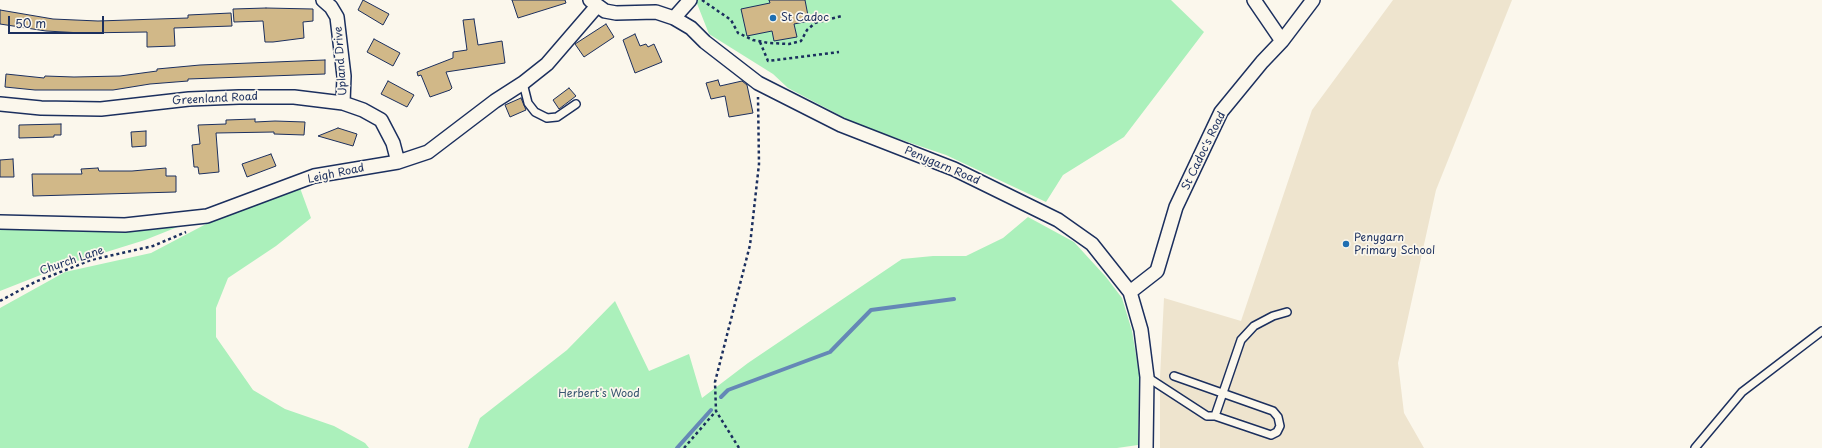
<!DOCTYPE html>
<html>
<head>
<meta charset="utf-8">
<style>
  body { margin:0 }
  #map { position:relative; width:1822px; height:448px; overflow:hidden; background:#fbf7ec; font-family:"Playpen Sans",sans-serif }
  canvas { display:block }
  .scale { position:absolute; left:8px; top:16px; width:96px; height:18px; box-sizing:border-box; border:2px solid #1b2f5e; border-top:0; padding-left:5px; font-size:12px; line-height:14px; white-space:nowrap; color:#1b2f5e; -webkit-text-stroke:3px #fbf7ec; paint-order:stroke }
</style>
</head>
<body>
<div id="map">
<canvas width="1822" height="448"></canvas>
<div class="scale">50 m</div>
</div>
<script>
const ctx = document.querySelector('canvas').getContext('2d');
ctx.lineJoin = 'round';
function fill(path, color) {
  ctx.fillStyle = color;
  ctx.fill(path, 'evenodd');
}
function poly(rows) {
  const path = new Path2D();
  for (const r of rows) {
    path.moveTo(r[0], r[1]);
    for (let i = 2; i < r.length; i += 2) path.lineTo(r[i], r[i + 1]);
  }
  return path;
}
function trace(path, color, width, dash) {
  ctx.strokeStyle = color;
  ctx.lineWidth = width;
  ctx.lineCap = dash ? 'butt' : 'round';
  ctx.setLineDash(dash || []);
  ctx.stroke(path);
}
function label(font, color, halo, rows, align = 'center') {
  ctx.font = font + ' "Playpen Sans",sans-serif';
  ctx.lineWidth = 3.5;
  ctx.setLineDash([]);
  ctx.textBaseline = 'middle';
  ctx.strokeStyle = halo;
  ctx.fillStyle = color;
  for (const [text, x, y, turn = 0] of rows) {
    ctx.save();
    ctx.translate(x, y);
    ctx.rotate((+turn || 0) * Math.PI / 180);
    ctx.textAlign = isNaN(turn) ? turn : align;
    if (halo) ctx.strokeText(text, 0, 0);
    ctx.fillText(text, 0, 0);
    ctx.restore();
  }
}
fill(poly([
  [1393,0,1512,0,1436,190,1398,363,1404,413,1424,448,1160,448,1160,377,1164,298,1241,321,1312,110]
]), '#eee4ce');
fill(poly([
  [697,0,1171,0,1204,32,1124,137,1063,175,1046,202,946,155,858,125,788,88,773,74,709,34,696,1],
  [300,188,311,218,276,246,228,278,216,308,216,337,253,390,285,409,334,426,365,443,369,448,0,448,0,308,65,272,151,253,208,223],
  [1028,217,1074,242,1106,277,1122,298,1132,331,1139,373,1138,445,1117,448,468,448,480,418,567,350,615,301,649,371,689,354,702,398,748,363,902,259,933,256,966,256,1003,238],
  [180,226,145,240,71,263,0,291,0,228,144,230]
]), '#abf0bb');
trace(poly([
  [721,397,728,390,830,352,871,310,954,299],
  [677,448,711,410]
]), '#6588b6', 4);
const building = poly([
  [363,0,389,14,383,25,358,10,363,0],
  [512,0,565,0,566,3,518,18,512,0],
  [769,0,805,0,809,21,794,24,797,37,774,41,772,31,747,36,741,9,770,3,769,0],
  [266,8,313,9,313,21,303,22,304,38,273,42,265,42,263,21,234,22,233,9,266,8],
  [0,10,53,19,98,21,188,18,188,15,231,13,232,26,174,28,175,46,147,47,147,32,82,33,46,31,0,24,0,10],
  [474,19,478,45,502,41,505,63,446,72,452,88,450,90,430,97,421,75,418,76,417,72,453,58,453,52,467,50,463,20,474,19],
  [606,24,614,37,584,57,575,44,606,24],
  [635,34,640,46,646,44,648,47,654,44,662,62,635,73,623,40,635,34],
  [374,39,400,53,393,66,367,52,374,39],
  [325,60,325,74,188,79,188,81,150,84,113,90,35,90,5,87,6,74,44,78,45,76,74,77,120,76,157,71,157,69,200,65,325,60],
  [718,80,720,86,742,81,747,85,753,113,729,117,725,96,711,99,706,83,718,80],
  [388,81,414,95,407,107,381,94,388,81],
  [569,88,576,96,559,109,553,100,569,88],
  [521,98,526,110,510,117,505,105,521,98],
  [255,119,255,122,275,121,305,122,304,135,274,134,274,132,216,133,219,172,199,174,198,167,194,167,192,145,200,144,198,125,226,124,226,120,255,119],
  [61,124,61,135,54,135,54,137,19,138,19,125,61,124],
  [338,128,357,134,353,146,318,136,338,128],
  [146,131,146,146,132,147,131,132,146,131],
  [271,154,276,166,247,177,242,164,271,154],
  [13,159,14,177,0,177,0,160,13,159],
  [98,168,99,171,132,171,166,168,166,176,176,176,176,192,33,196,32,174,82,174,81,169,98,168]
]);
fill(building, '#d1b888');
trace(building, '#1b2f5e', 1);
const service = poly([
  [523,83,528,103,535,112,547,118,557,117,576,104],
  [1174,376,1273,411,1278,417,1280,426,1277,432,1271,435,1215,416],
  [1147,377,1207,416,1215,416,1241,340,1254,326,1273,316,1287,312],
  [1695,448,1742,392,1822,331]
]);
const minor = poly([
  [323,0,331,7,337,17,344,76,343,103],
  [590,0,605,11,616,13,656,12,674,18,691,28,705,42,758,83,841,125,954,169,1058,220,1092,244,1130,292,1141,330,1147,377,1146,448],
  [1254,0,1282,41],
  [674,18,690,0],
  [0,104,41,108,101,109,189,99,239,97,294,97,343,103,363,110,381,120,393,143,398,162],
  [0,222,125,225,207,216,314,176,398,162,428,152,495,101,523,83,547,64,597,6],
  [1130,292,1157,271,1176,207,1221,112,1262,62,1282,41,1313,0]
]);
trace(service, '#1b2f5e', 10);
trace(minor, '#1b2f5e', 16);
trace(poly([
  [702,0,731,20,738,33,753,40,769,43,789,44,801,41,807,30,815,23,842,16],
  [760,42,768,61,839,52],
  [0,301,35,282,91,260,153,246,186,232],
  [684,448,716,411],
  [739,448,716,411,715,382,750,245,759,164,758,97]
]), '#1b2f5e', 2.5, [3, 3]);
trace(service, '#fbf7ec', 7);
trace(minor, '#fbf7ec', 13);
for (const [x, y, r, color] of [
  [773,18,4,"#1f6fb2"],
  [1346,244,4,"#1f6fb2"]
]) {
  const dot = new Path2D();
  dot.arc(x, y, r, 0, 2 * Math.PI);
  ctx.fillStyle = color;
  ctx.fill(dot);
  trace(dot, '#fbf7ec', 1.5);
}
label('11px', '#1b2f5e', '#fbf7ec', [
  ["St Cadoc",781,18],
  ["Penygarn",1354,238],
  ["Primary School",1354,251]
], 'left');
label('11px', '#1b2f5e', '#fbf7ec', [
  ["Upland Drive",341,61,-94],
  ["Greenland Road",215,99,-3],
  ["St Cadoc's Road",1204,151,-64],
  ["Penygarn Road",942,166,23],
  ["Leigh Road",336,174,-12],
  ["Church Lane",72,261,-19]
]);
label('11px', '#385671', '#fbf7ec', [
  ["Herbert's Wood",599,394]
]);
</script>
</body>
</html>
